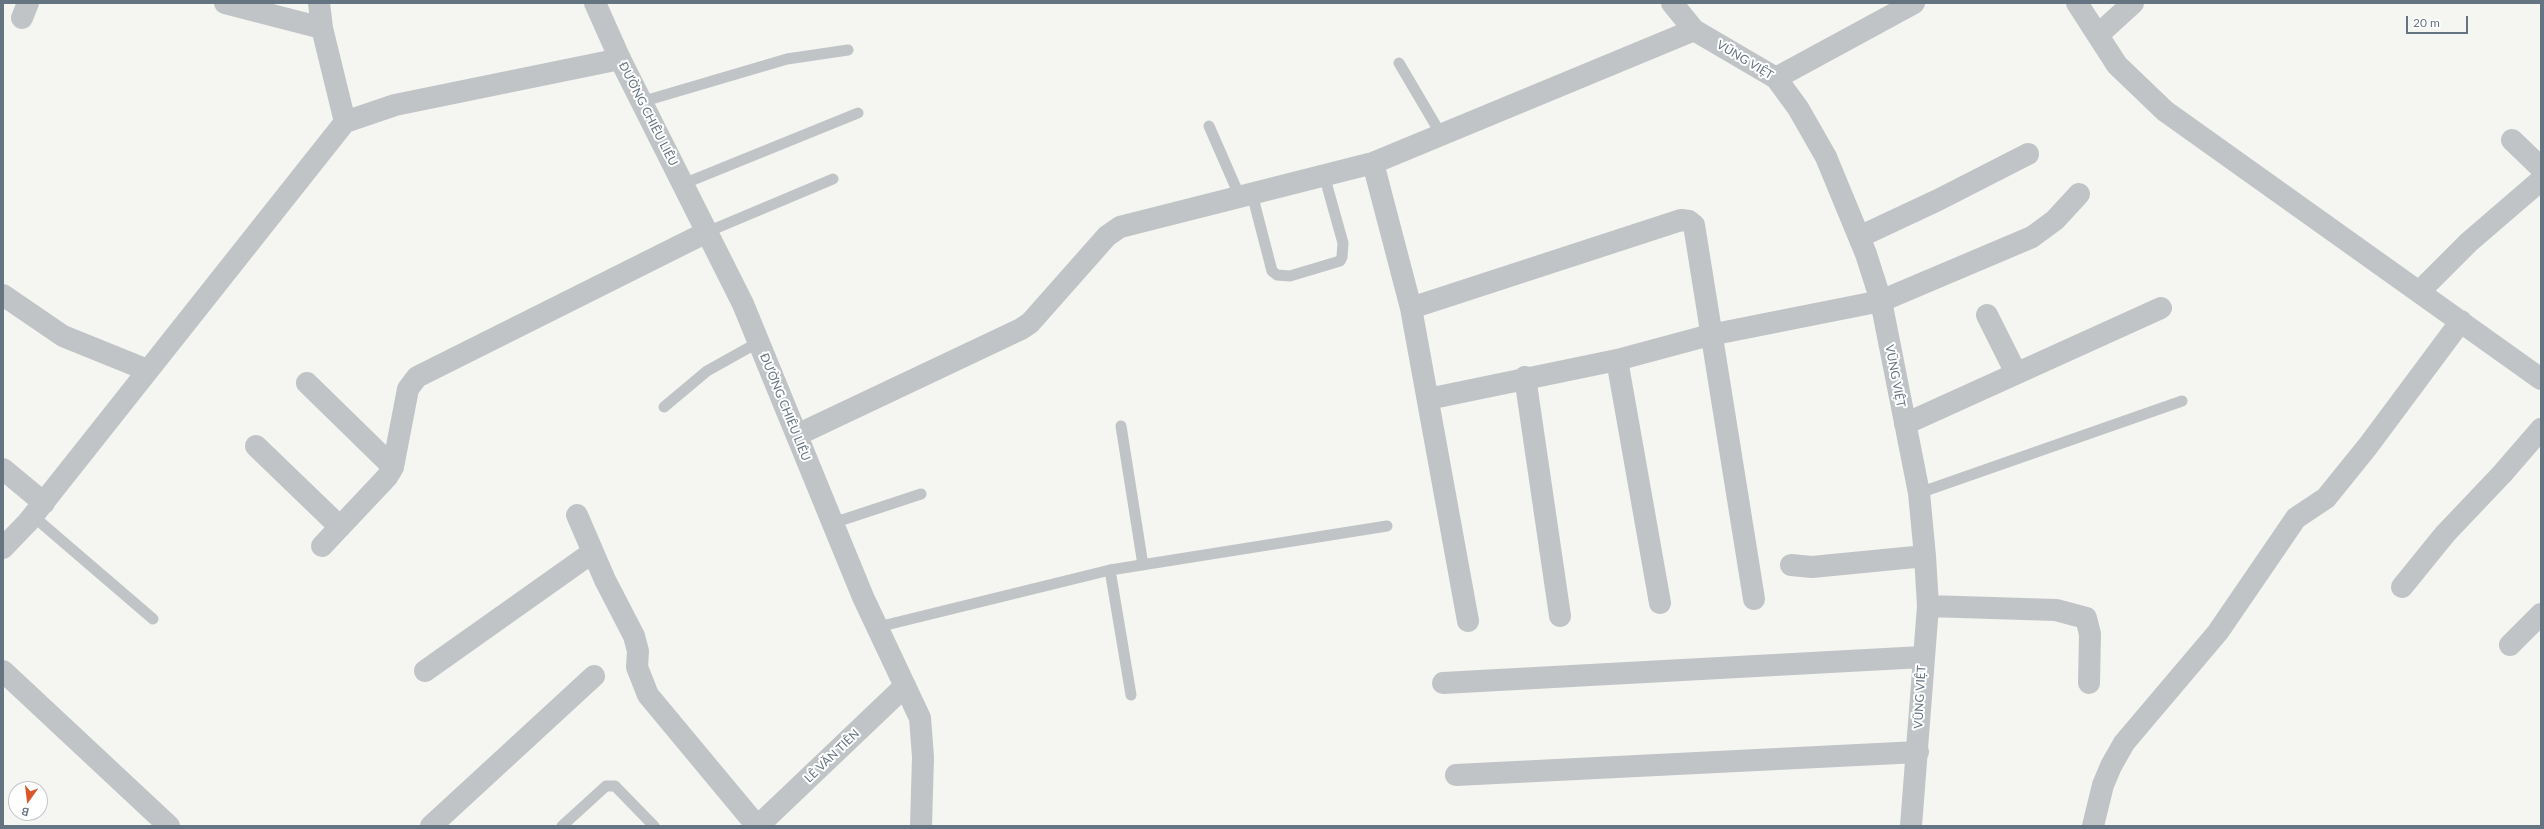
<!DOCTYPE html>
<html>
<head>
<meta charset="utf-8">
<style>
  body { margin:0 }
  #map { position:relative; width:2544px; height:829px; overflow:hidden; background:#f5f5f1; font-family:Lato,sans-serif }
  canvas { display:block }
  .frame { position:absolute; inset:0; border:4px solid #657481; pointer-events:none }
  .north { position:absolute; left:8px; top:781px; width:40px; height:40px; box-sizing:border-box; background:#fff; border:1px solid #c1c7cd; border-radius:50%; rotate:194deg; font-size:11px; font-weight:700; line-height:16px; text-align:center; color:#657481 }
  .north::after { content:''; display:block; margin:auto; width:14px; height:18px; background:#db572a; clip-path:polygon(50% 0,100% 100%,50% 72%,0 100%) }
  .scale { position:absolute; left:2406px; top:16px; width:62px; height:18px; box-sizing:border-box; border:2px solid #657481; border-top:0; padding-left:5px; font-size:12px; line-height:14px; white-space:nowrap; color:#657481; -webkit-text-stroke:3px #fff; paint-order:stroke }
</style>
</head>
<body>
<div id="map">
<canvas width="2544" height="829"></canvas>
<div class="frame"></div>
<div class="north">B</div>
<div class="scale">20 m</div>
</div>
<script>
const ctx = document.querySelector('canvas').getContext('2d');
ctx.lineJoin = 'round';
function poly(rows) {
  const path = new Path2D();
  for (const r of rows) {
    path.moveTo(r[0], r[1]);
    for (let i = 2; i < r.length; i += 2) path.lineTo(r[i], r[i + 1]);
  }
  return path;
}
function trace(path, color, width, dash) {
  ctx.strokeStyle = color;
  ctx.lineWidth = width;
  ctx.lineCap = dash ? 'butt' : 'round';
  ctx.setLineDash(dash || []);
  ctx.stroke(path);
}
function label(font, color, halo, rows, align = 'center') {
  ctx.font = font + ' Lato,sans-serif';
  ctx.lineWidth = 4;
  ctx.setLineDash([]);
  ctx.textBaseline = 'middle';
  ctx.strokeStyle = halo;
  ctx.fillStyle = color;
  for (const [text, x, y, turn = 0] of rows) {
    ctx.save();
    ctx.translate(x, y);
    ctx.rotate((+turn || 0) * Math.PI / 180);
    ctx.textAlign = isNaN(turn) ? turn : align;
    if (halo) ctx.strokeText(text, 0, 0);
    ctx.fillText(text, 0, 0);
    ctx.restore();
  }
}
trace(poly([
  [1399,63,1442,136],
  [641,102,787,59,848,50],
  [1209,126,1240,197],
  [683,184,858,113],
  [1252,194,1272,271,1277,275,1290,276,1340,261,1342,257,1343,243,1324,175],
  [707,232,833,179],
  [664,407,707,371,759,342],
  [1121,426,1143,565],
  [1919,493,2182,401],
  [33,516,153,619],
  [833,523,921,494],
  [1110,570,1131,695],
  [878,627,1110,570,1387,526],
  [562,826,606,786,615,786,654,826]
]), '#c0c4c7', 11);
trace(poly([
  [225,3,322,28],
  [319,3,322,28,345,122],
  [1672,3,1694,30,1776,78,1798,108,1826,157,1866,254,1881,301,1919,493,1925,556,1928,606,1911,826],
  [2077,3,2117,65,2165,111,2541,379],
  [22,18,28,3],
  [2099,34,2133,3],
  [1776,78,1914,3],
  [2512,140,2541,168],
  [1373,163,1411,308,1468,621],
  [1859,237,1938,200,2028,154],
  [2420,291,2469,242,2541,180],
  [3,295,63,336,147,370],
  [1411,308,1681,220,1689,221,1694,225,1754,599],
  [1987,315,2016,373],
  [1617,360,1660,603],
  [1525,377,1560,616],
  [307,383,393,467],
  [1428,399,1617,360,1710,335,1881,301,2032,237,2055,220,2079,194],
  [1905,424,2161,308],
  [797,435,1021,329,1030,323,1107,236,1120,227,1373,163,1694,30],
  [256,446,340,527],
  [3,469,44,503],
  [577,515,605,580,634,636,638,651,637,667,648,695,757,826],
  [322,546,387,477,393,467,408,389,417,377,707,232],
  [3,548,28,522,345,122,395,105,620,59],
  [1791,565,1812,567,1925,556],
  [2402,587,2445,534,2502,474,2541,429],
  [1928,606,2056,610,2086,618,2090,634,2089,683],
  [2510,645,2541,614],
  [3,671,169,826],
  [425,671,593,552],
  [1443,683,1922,657],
  [1456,775,1918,752],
  [431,826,594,676],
  [758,826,905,686],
  [2093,826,2103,785,2111,766,2124,743,2218,632,2296,518,2326,498,2368,446,2461,321]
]), '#c0c4c7', 22);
trace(poly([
  [595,3,620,59,743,304,863,597,920,718,923,757,921,826]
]), '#c0c4c7', 22);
label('12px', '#657481', '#fff', [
  ["VŨNG VIỆT",1745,60,31],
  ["ĐƯỜNG CHIÊU LIÊU",648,114,63],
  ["VŨNG VIỆT",1895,376,79],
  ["ĐƯỜNG CHIÊU LIÊU",785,407,68],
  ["VŨNG VIỆT",1920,697,-87],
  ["LÊ VĂN TIÊN",832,756,-44]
]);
</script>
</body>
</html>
